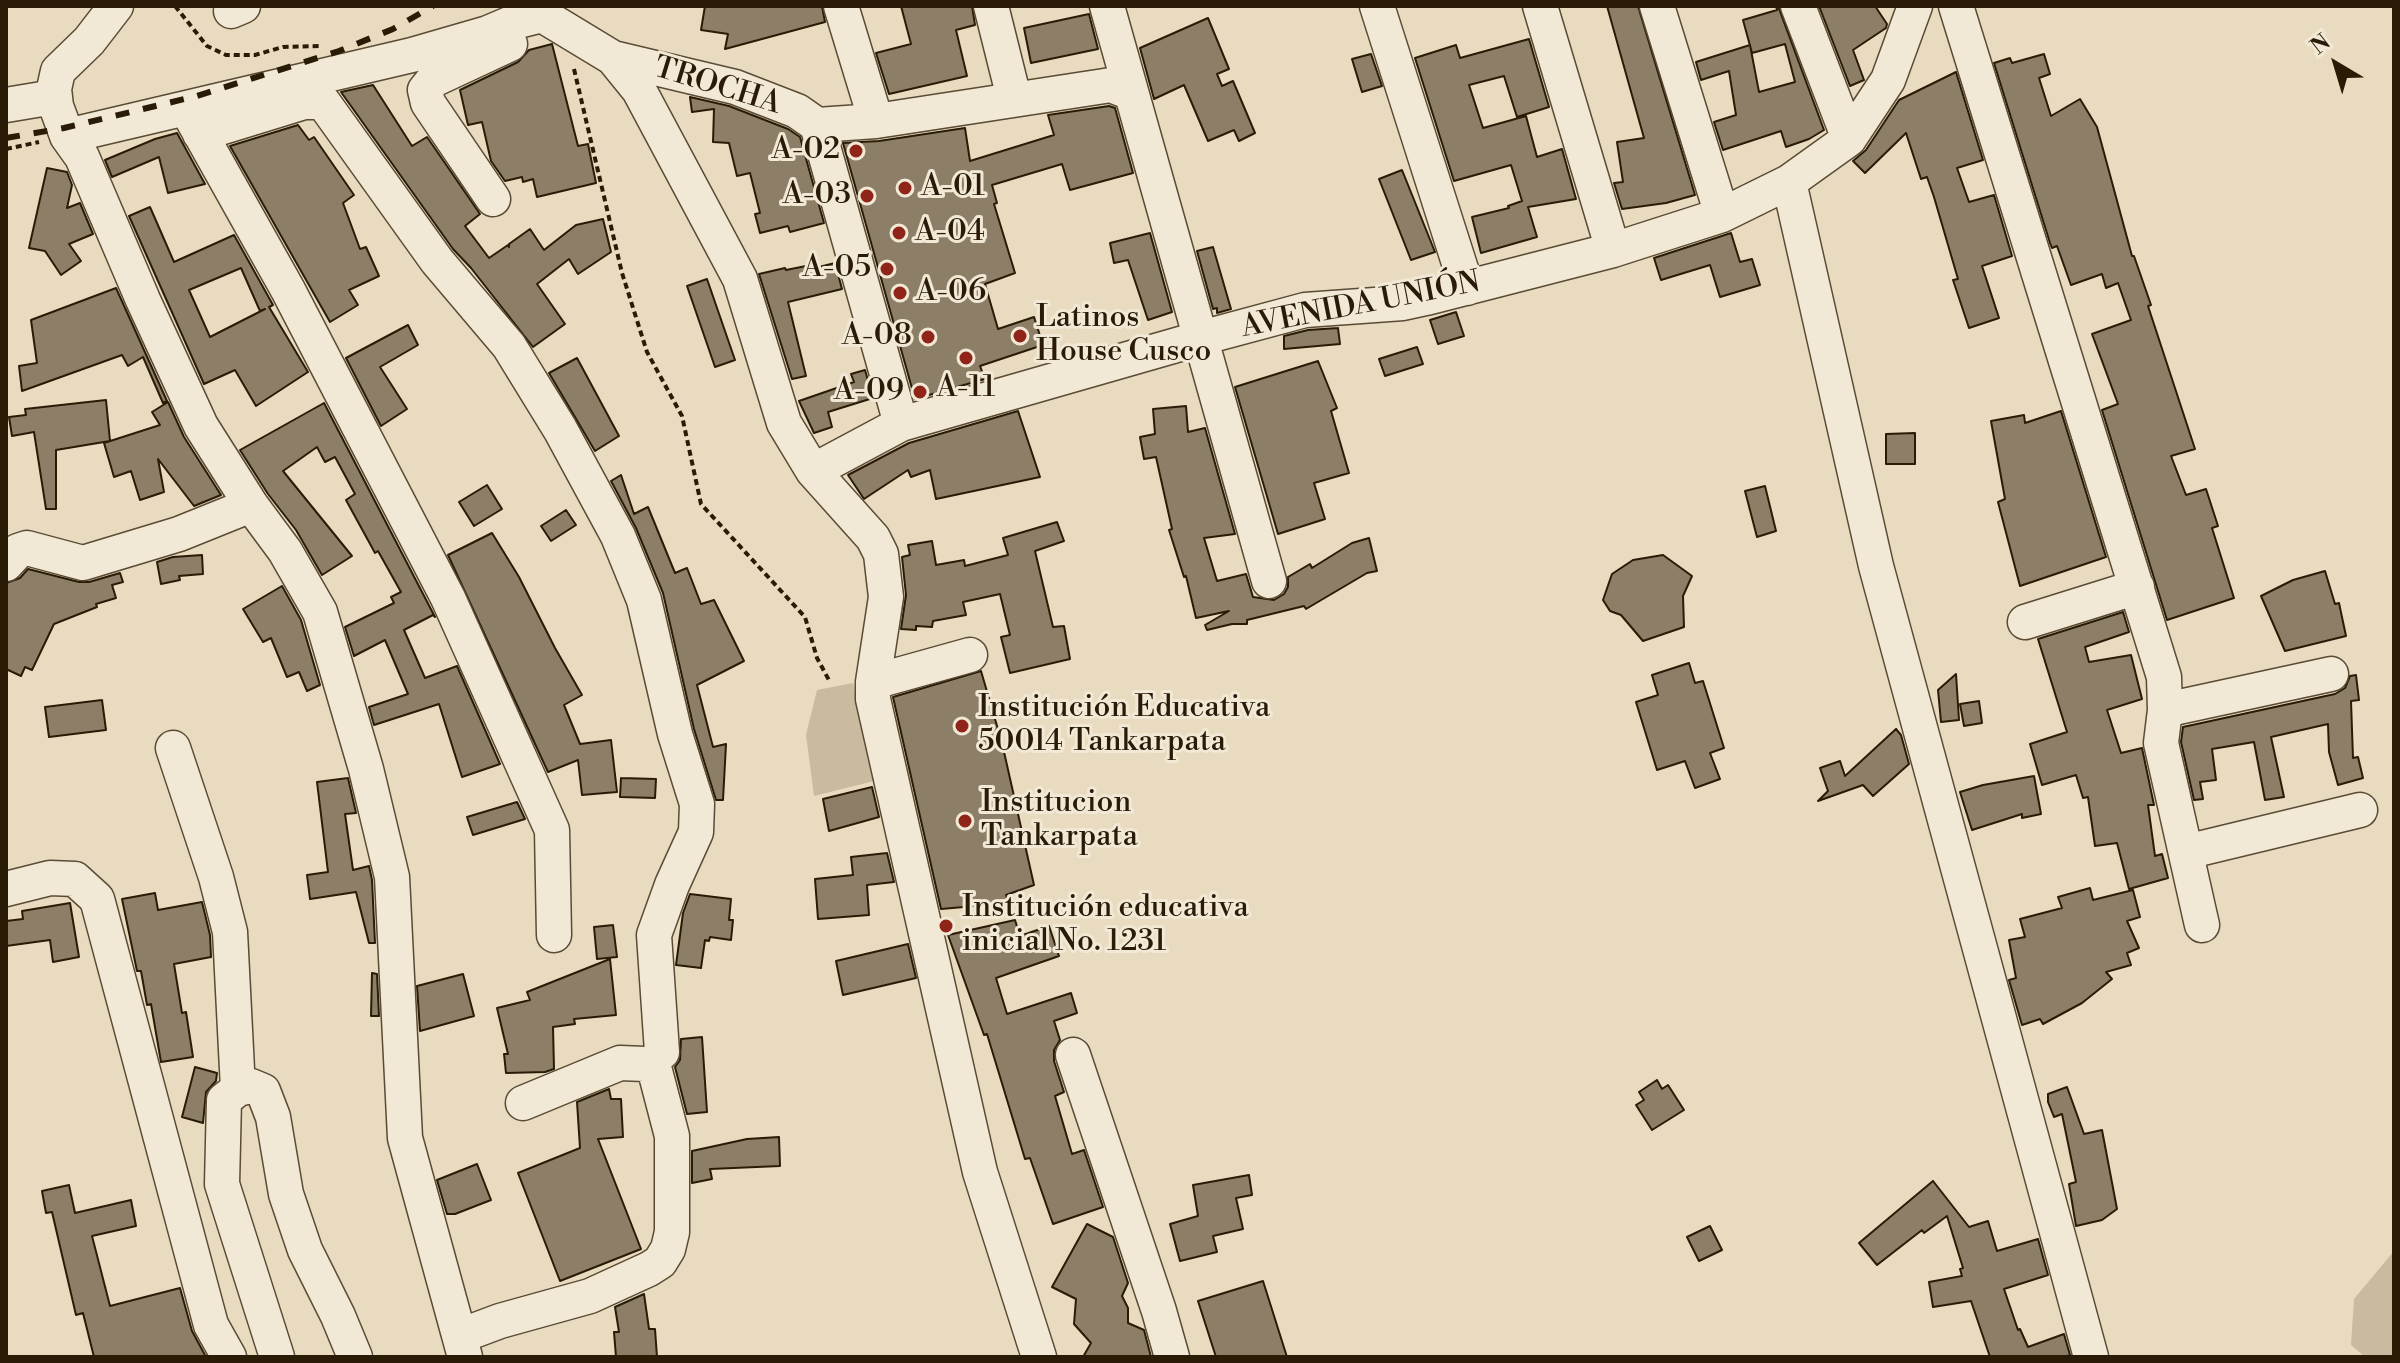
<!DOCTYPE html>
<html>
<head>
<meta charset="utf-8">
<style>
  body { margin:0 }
  #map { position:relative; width:2400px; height:1363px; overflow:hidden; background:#e9dbbf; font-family:"Libre Bodoni",serif }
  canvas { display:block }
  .frame { position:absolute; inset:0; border:8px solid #2a1b07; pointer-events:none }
  .north { position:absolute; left:2296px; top:24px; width:80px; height:80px; -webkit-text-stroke:6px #f1e8d5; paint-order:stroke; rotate:322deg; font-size:22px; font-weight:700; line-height:32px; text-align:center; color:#2a1b07 }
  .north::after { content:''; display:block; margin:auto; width:28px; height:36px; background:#2a1b07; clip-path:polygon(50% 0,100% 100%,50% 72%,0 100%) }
</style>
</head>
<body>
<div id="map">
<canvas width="2400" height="1363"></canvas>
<div class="frame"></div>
<div class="north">N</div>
</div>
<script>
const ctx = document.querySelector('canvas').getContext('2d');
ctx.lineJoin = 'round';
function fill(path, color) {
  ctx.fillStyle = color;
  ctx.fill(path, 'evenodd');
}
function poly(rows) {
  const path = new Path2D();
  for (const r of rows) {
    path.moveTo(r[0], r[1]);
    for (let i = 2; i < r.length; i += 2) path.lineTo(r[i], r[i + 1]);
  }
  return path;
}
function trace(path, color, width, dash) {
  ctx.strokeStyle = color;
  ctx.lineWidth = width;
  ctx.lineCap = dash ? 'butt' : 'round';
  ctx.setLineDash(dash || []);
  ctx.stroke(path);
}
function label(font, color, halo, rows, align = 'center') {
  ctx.font = font + ' "Libre Bodoni",serif';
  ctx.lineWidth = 6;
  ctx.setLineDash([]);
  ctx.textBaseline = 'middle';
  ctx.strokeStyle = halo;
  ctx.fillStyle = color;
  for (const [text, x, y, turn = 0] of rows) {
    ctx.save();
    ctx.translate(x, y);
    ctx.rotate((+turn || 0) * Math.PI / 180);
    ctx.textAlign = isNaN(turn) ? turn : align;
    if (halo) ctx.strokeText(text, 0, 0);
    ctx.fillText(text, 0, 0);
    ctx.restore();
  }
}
fill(poly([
  [853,683,874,781,814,796,806,735,817,690],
  [2394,1251,2394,1357,2365,1357,2351,1345,2354,1299]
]), '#c9baa0');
const building = poly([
  [705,6,822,6,825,22,725,49,728,34,701,30,705,6],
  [901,6,972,6,975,25,956,30,967,76,889,94,876,53,911,44,901,6],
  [1607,6,1638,6,1695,195,1666,203,1622,209,1614,183,1623,182,1617,142,1644,138,1607,6],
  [1776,6,1778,6,1824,130,1809,139,1786,147,1781,131,1723,150,1714,122,1736,115,1729,71,1701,80,1696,62,1750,45,1759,92,1795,82,1785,44,1752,53,1743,20,1777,10,1776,6],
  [1819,6,1875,6,1887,24,1886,28,1853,50,1864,80,1850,86,1819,6],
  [1089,14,1098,49,1031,63,1024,28,1089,14],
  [1208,18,1229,69,1217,74,1222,86,1233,81,1255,133,1239,141,1234,130,1208,141,1184,85,1154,99,1140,48,1208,18],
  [1529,39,1549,107,1517,117,1504,76,1469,85,1483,128,1526,116,1537,157,1562,149,1576,199,1528,207,1537,237,1481,253,1472,217,1509,208,1508,206,1522,201,1511,165,1454,181,1415,58,1456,45,1460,58,1529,39],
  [552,44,578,146,588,144,596,183,537,197,533,179,523,182,522,177,505,181,491,161,482,122,468,125,460,90,518,62,529,50,552,44],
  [1371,54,1382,86,1362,92,1352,59,1371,54],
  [2044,54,2050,74,2039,78,2051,116,2080,99,2097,127,2132,256,2134,256,2151,305,2148,306,2195,449,2171,456,2186,495,2206,489,2218,526,2212,528,2234,598,2167,620,2102,410,2118,404,2092,334,2131,320,2118,283,2106,288,2102,274,2071,285,2057,246,2052,248,2050,243,1994,63,2010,58,2012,63,2044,54],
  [1956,72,1983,160,1957,168,1969,202,1994,195,2012,256,1982,266,1999,318,1969,328,1953,280,1958,279,1934,197,1927,177,1921,179,1906,133,1865,173,1853,161,1866,150,1899,100,1956,72],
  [373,85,412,146,427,137,480,214,465,226,489,258,508,245,509,247,509,244,530,229,544,250,576,225,603,219,611,252,578,274,569,259,537,284,565,324,533,347,471,268,453,249,341,92,373,85],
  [690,97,729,106,788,129,800,137,824,223,790,232,788,226,760,233,755,214,760,213,750,173,737,176,729,143,713,142,714,109,692,112,690,97],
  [1109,106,1115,108,1133,173,1070,190,1062,164,992,185,997,203,994,204,1015,273,985,284,998,329,1034,317,1043,345,980,366,985,379,915,399,843,143,879,141,965,128,970,161,1054,135,1048,115,1109,106],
  [298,125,309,140,314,137,354,195,343,203,360,249,366,247,379,276,349,290,358,305,330,322,230,146,298,125],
  [177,133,205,184,168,193,159,157,112,177,105,160,155,139,177,133],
  [47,168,67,172,72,185,67,208,80,203,93,234,69,244,81,261,61,275,45,251,29,248,47,168],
  [1402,170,1435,252,1411,260,1379,179,1402,170],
  [150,207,174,262,234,235,273,305,269,307,308,372,256,406,235,370,204,384,129,216,150,207],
  [241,268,260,311,265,309,210,337,189,290,241,268],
  [1150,233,1172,312,1148,320,1128,260,1114,263,1110,243,1150,233],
  [1731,233,1740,262,1752,259,1760,285,1720,297,1710,265,1661,280,1654,258,1731,233],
  [1213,247,1231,309,1217,313,1217,308,1213,309,1197,251,1213,247],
  [835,263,842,289,788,302,806,376,792,379,759,274,785,268,786,270,806,266,807,270,835,263],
  [707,279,735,360,715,367,687,286,707,279],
  [116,288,167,401,163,403,143,357,128,366,122,355,22,391,19,366,37,363,31,320,116,288],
  [1456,312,1464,336,1438,344,1430,320,1456,312],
  [408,325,418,345,380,367,407,409,381,426,346,358,408,325],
  [1338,328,1340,344,1284,349,1284,336,1308,330,1338,328],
  [1417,347,1423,364,1385,376,1379,359,1417,347],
  [577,358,619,436,595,451,549,373,577,358],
  [1318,361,1337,408,1331,411,1349,473,1314,483,1325,519,1278,534,1235,387,1318,361],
  [865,370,873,398,828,412,832,427,814,433,799,401,854,382,851,374,865,370],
  [106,400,110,441,56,450,56,509,46,509,34,432,12,436,9,417,26,415,25,409,106,400],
  [168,402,184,437,221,495,194,506,158,459,164,492,140,500,131,471,114,477,104,443,160,425,152,412,168,402],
  [324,403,435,617,433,615,404,630,425,678,457,666,500,764,462,777,439,704,374,725,369,707,408,694,385,640,354,656,345,627,394,603,391,597,401,592,378,551,375,553,346,500,355,494,335,457,325,462,317,447,283,471,352,556,322,575,296,530,268,494,240,450,324,403],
  [1186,406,1188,432,1205,428,1235,534,1204,538,1217,581,1246,574,1253,597,1274,600,1284,594,1288,587,1288,577,1310,564,1312,568,1352,543,1369,538,1377,571,1367,573,1306,609,1304,606,1247,620,1247,624,1232,624,1207,630,1205,625,1229,611,1196,618,1186,576,1184,577,1169,530,1172,529,1156,457,1144,459,1140,437,1155,434,1153,409,1186,406],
  [1018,411,1040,477,936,499,930,470,911,477,908,470,864,499,848,475,909,443,1018,411],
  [2061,411,2106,557,2020,586,1998,502,2005,499,1991,421,2024,415,2025,423,2061,411],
  [1915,433,1915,464,1886,464,1886,434,1915,433],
  [621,475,634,514,648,507,675,573,687,568,701,604,714,600,744,661,697,685,713,747,726,744,723,800,716,800,694,729,663,593,636,528,611,481,621,475],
  [487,485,502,509,474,526,459,502,487,485],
  [1765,486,1776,531,1757,537,1745,491,1765,486],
  [566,510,576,525,551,541,541,526,566,510],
  [1057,522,1064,541,1035,551,1053,627,1064,626,1070,659,1010,673,1001,637,1010,635,1000,594,963,602,966,615,933,621,932,627,916,626,916,630,901,629,906,595,902,557,910,555,908,545,932,541,936,565,964,560,965,566,1008,555,1003,538,1057,522],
  [492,533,519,577,555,648,582,695,564,705,580,744,611,740,617,792,582,795,578,760,548,772,448,555,492,533],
  [202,555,203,574,179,576,180,580,161,584,157,562,173,557,202,555],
  [1663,555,1692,576,1683,596,1684,627,1643,641,1621,615,1610,611,1603,600,1612,574,1633,560,1663,555],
  [28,569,79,582,89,582,120,573,123,582,112,585,116,598,96,604,97,607,54,624,32,670,25,667,21,676,6,669,6,583,20,578,28,569],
  [2325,571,2335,604,2339,603,2346,636,2285,651,2261,596,2293,580,2325,571],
  [282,586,301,620,320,685,307,691,299,672,287,677,271,638,263,642,243,609,282,586],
  [2123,612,2129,632,2085,647,2089,662,2131,655,2142,699,2107,710,2121,753,2142,748,2154,805,2148,805,2155,856,2162,854,2168,878,2129,889,2117,843,2095,846,2088,797,2083,798,2076,775,2042,785,2030,744,2067,732,2038,639,2123,612],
  [1689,663,1695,683,1703,681,1724,748,1710,753,1720,779,1695,788,1685,761,1657,770,1636,702,1658,695,1652,675,1689,663],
  [981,671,1002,743,1034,885,1006,895,1009,903,941,909,893,697,981,671],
  [1956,674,1959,720,1941,722,1938,690,1956,674],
  [2356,675,2359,700,2351,701,2353,758,2358,757,2363,778,2338,785,2329,752,2328,724,2271,737,2284,797,2265,800,2254,742,2212,749,2216,780,2200,782,2203,799,2194,800,2181,742,2183,727,2335,694,2345,688,2350,676,2356,675],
  [102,700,106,730,49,737,45,707,102,700],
  [1979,701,1982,723,1964,726,1960,704,1979,701],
  [1896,729,1901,735,1909,764,1873,796,1863,785,1818,801,1828,791,1820,768,1840,761,1845,776,1896,729],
  [2034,776,2041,814,2022,818,2022,814,1972,830,1960,792,1983,785,2034,776],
  [348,778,356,813,345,814,353,870,369,866,372,880,375,943,369,943,356,892,310,899,307,875,328,872,317,782,348,778],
  [621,778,656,779,655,798,620,797,621,778],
  [872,787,879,817,829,831,823,799,872,787],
  [517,802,525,819,473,835,467,817,517,802],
  [887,853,894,882,867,885,869,915,818,919,815,879,853,875,851,857,887,853],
  [2090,888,2093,900,2133,890,2140,917,2127,921,2139,948,2127,953,2131,965,2106,972,2112,979,2082,1003,2043,1024,2040,1019,2022,1025,2009,980,2016,978,2009,940,2025,937,2020,919,2062,908,2058,897,2090,888],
  [155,893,158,910,202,902,210,935,211,957,174,964,182,1013,186,1012,193,1057,161,1062,151,1004,147,1005,141,971,137,971,122,899,155,893],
  [690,894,731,899,729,920,733,920,731,940,710,937,709,941,705,940,701,968,676,965,683,913,690,894],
  [70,903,79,957,53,962,50,940,6,946,6,921,23,919,22,911,70,903],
  [1015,920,1020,936,1049,926,1059,956,996,978,1007,1014,1071,993,1077,1013,1054,1021,1060,1040,1054,1050,1054,1061,1064,1092,1055,1096,1072,1154,1084,1150,1103,1207,1053,1224,1030,1158,1025,1159,987,1034,984,1035,948,935,1015,920],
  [613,925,617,957,597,959,594,927,613,925],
  [908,944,916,978,843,995,836,961,908,944],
  [610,959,616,1015,574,1019,575,1024,553,1027,554,1069,545,1072,506,1073,504,1054,508,1054,497,1008,530,1000,527,992,610,959],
  [372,973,377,974,379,1016,371,1016,372,973],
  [463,974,474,1016,420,1031,417,986,463,974],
  [702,1037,707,1112,687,1114,675,1067,680,1060,681,1039,702,1037],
  [195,1067,217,1073,216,1081,206,1092,203,1123,182,1117,195,1067],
  [1657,1080,1662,1089,1668,1085,1684,1110,1652,1130,1636,1105,1644,1100,1639,1092,1657,1080],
  [2067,1087,2084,1134,2102,1130,2117,1209,2102,1220,2076,1226,2069,1184,2076,1182,2062,1114,2054,1117,2048,1102,2048,1094,2067,1087],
  [609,1089,611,1099,621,1099,623,1137,598,1139,641,1249,560,1281,518,1173,580,1148,577,1102,609,1089],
  [779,1137,780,1166,710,1169,712,1179,692,1183,692,1151,747,1139,779,1137],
  [477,1164,491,1200,455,1214,447,1214,437,1180,477,1164],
  [1249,1175,1252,1195,1236,1198,1243,1229,1213,1236,1217,1252,1180,1261,1170,1224,1198,1216,1193,1185,1249,1175],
  [1933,1181,1969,1227,1988,1221,1997,1251,2038,1239,2048,1275,2004,1289,2018,1330,2020,1329,2028,1347,2064,1334,2070,1355,2063,1357,1990,1357,1971,1301,1933,1307,1929,1282,1962,1276,1960,1269,1963,1268,1947,1216,1924,1233,1922,1230,1877,1265,1859,1243,1933,1181],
  [69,1185,75,1213,131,1200,136,1226,92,1236,110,1306,180,1288,192,1331,206,1357,94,1357,83,1313,76,1315,52,1212,46,1213,42,1191,69,1185],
  [1087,1224,1113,1237,1128,1283,1122,1296,1128,1308,1128,1323,1144,1330,1151,1357,1083,1357,1091,1343,1074,1324,1076,1299,1052,1287,1087,1224],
  [1710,1226,1722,1250,1699,1261,1687,1237,1710,1226],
  [1263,1281,1287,1357,1216,1357,1198,1301,1263,1281],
  [644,1294,649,1329,655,1329,657,1357,616,1357,614,1332,619,1332,615,1307,644,1294]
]);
fill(building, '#8d7f67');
trace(building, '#2a1b07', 2);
const minor = poly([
  [116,6,89,41,58,71,54,89,56,106,67,136,82,157,143,300,201,426,251,505,285,551,320,612,366,769,392,877,405,1138,465,1357],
  [841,6,876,121],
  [991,6,1014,98],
  [1107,6,1269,581],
  [1377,6,1467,288],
  [1540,6,1613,250],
  [1657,6,1722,215],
  [1798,6,1849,139],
  [1956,6,2164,677,2165,710,2161,743,2202,925],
  [231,11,243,6],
  [613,58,735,87,797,111,817,125],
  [6,105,54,97],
  [191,117,288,290,448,598,552,830,554,935],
  [817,125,876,121,1111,85,1131,93],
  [817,125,901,424],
  [200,134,304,102,323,102,437,261,509,346,560,429,618,536,644,600,675,734,697,804,696,832,672,885,654,935,662,1052],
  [67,136,412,55,488,33,514,22,542,15,613,58,639,90,740,279,784,423,813,471,873,538,881,554,886,597,873,682,873,699,980,1172,1039,1357],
  [1789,182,1876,566,2091,1357],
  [493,199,428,103,425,90,433,80,510,44],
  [813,471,901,424,1201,338,1305,310,1403,303,1426,298,1613,250,1722,215,1789,182,1849,139,1888,80,1915,6],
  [6,564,18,551,27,548,83,563,179,534,251,505],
  [2025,622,2137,587],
  [873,682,970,655],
  [2165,710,2331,674],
  [173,748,216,877,230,932,238,1089,251,1086,263,1091,273,1117,286,1194,305,1250,338,1316,355,1357],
  [2186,852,2360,810],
  [6,889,50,878,75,879,97,899,211,1325,229,1357],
  [1073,1055,1159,1311,1172,1357],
  [238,1089,224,1100,222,1184,277,1357],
  [460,1336,500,1321,590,1296,649,1269,660,1262,668,1249,672,1232,672,1136,655,1071,645,1064,620,1063,523,1103]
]);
trace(minor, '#5a4b35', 37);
trace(poly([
  [175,6,207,46,226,55,255,55,283,47,322,46],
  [574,69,622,273,647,352,682,416,701,504,805,617,817,658,830,682],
  [6,149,39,142]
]), '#2a1b07', 4, [6, 4]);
trace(minor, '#f1e8d5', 34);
trace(poly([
  [6,138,64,128,197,96,339,51,393,29,433,6]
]), '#2a1b07', 6, [14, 14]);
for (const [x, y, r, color] of [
  [856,151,8,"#8f2418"],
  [905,188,8,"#8f2418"],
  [867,196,8,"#8f2418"],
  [899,233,8,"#8f2418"],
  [887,269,8,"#8f2418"],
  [900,293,8,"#8f2418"],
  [1020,336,8,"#8f2418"],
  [928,337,8,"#8f2418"],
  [966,358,8,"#8f2418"],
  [920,392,8,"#8f2418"],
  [962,726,8,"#8f2418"],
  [965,821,8,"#8f2418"],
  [946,926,8,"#8f2418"]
]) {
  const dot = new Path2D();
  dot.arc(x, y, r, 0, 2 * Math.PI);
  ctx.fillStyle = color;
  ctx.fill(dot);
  trace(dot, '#f1e8d5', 3);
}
label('30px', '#2a1b07', '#f1e8d5', [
  ["TROCHA",717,87,17],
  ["AVENIDA UNIÓN",1361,306,-11]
]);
label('30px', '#2a1b07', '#f1e8d5', [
  ["A-02",840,151,"right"],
  ["A-01",921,188],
  ["A-03",851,196,"right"],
  ["A-04",915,233],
  ["A-05",871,269,"right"],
  ["A-06",916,293],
  ["Latinos",1036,319],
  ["House Cusco",1036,353],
  ["A-08",912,337,"right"],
  ["A-11",966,389,"center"],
  ["A-09",904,392,"right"],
  ["Institución Educativa",978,709],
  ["50014 Tankarpata",978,743],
  ["Institucion",981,804],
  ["Tankarpata",981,838],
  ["Institución educativa",962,909],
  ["inicial No. 1231",962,943]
], 'left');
</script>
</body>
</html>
